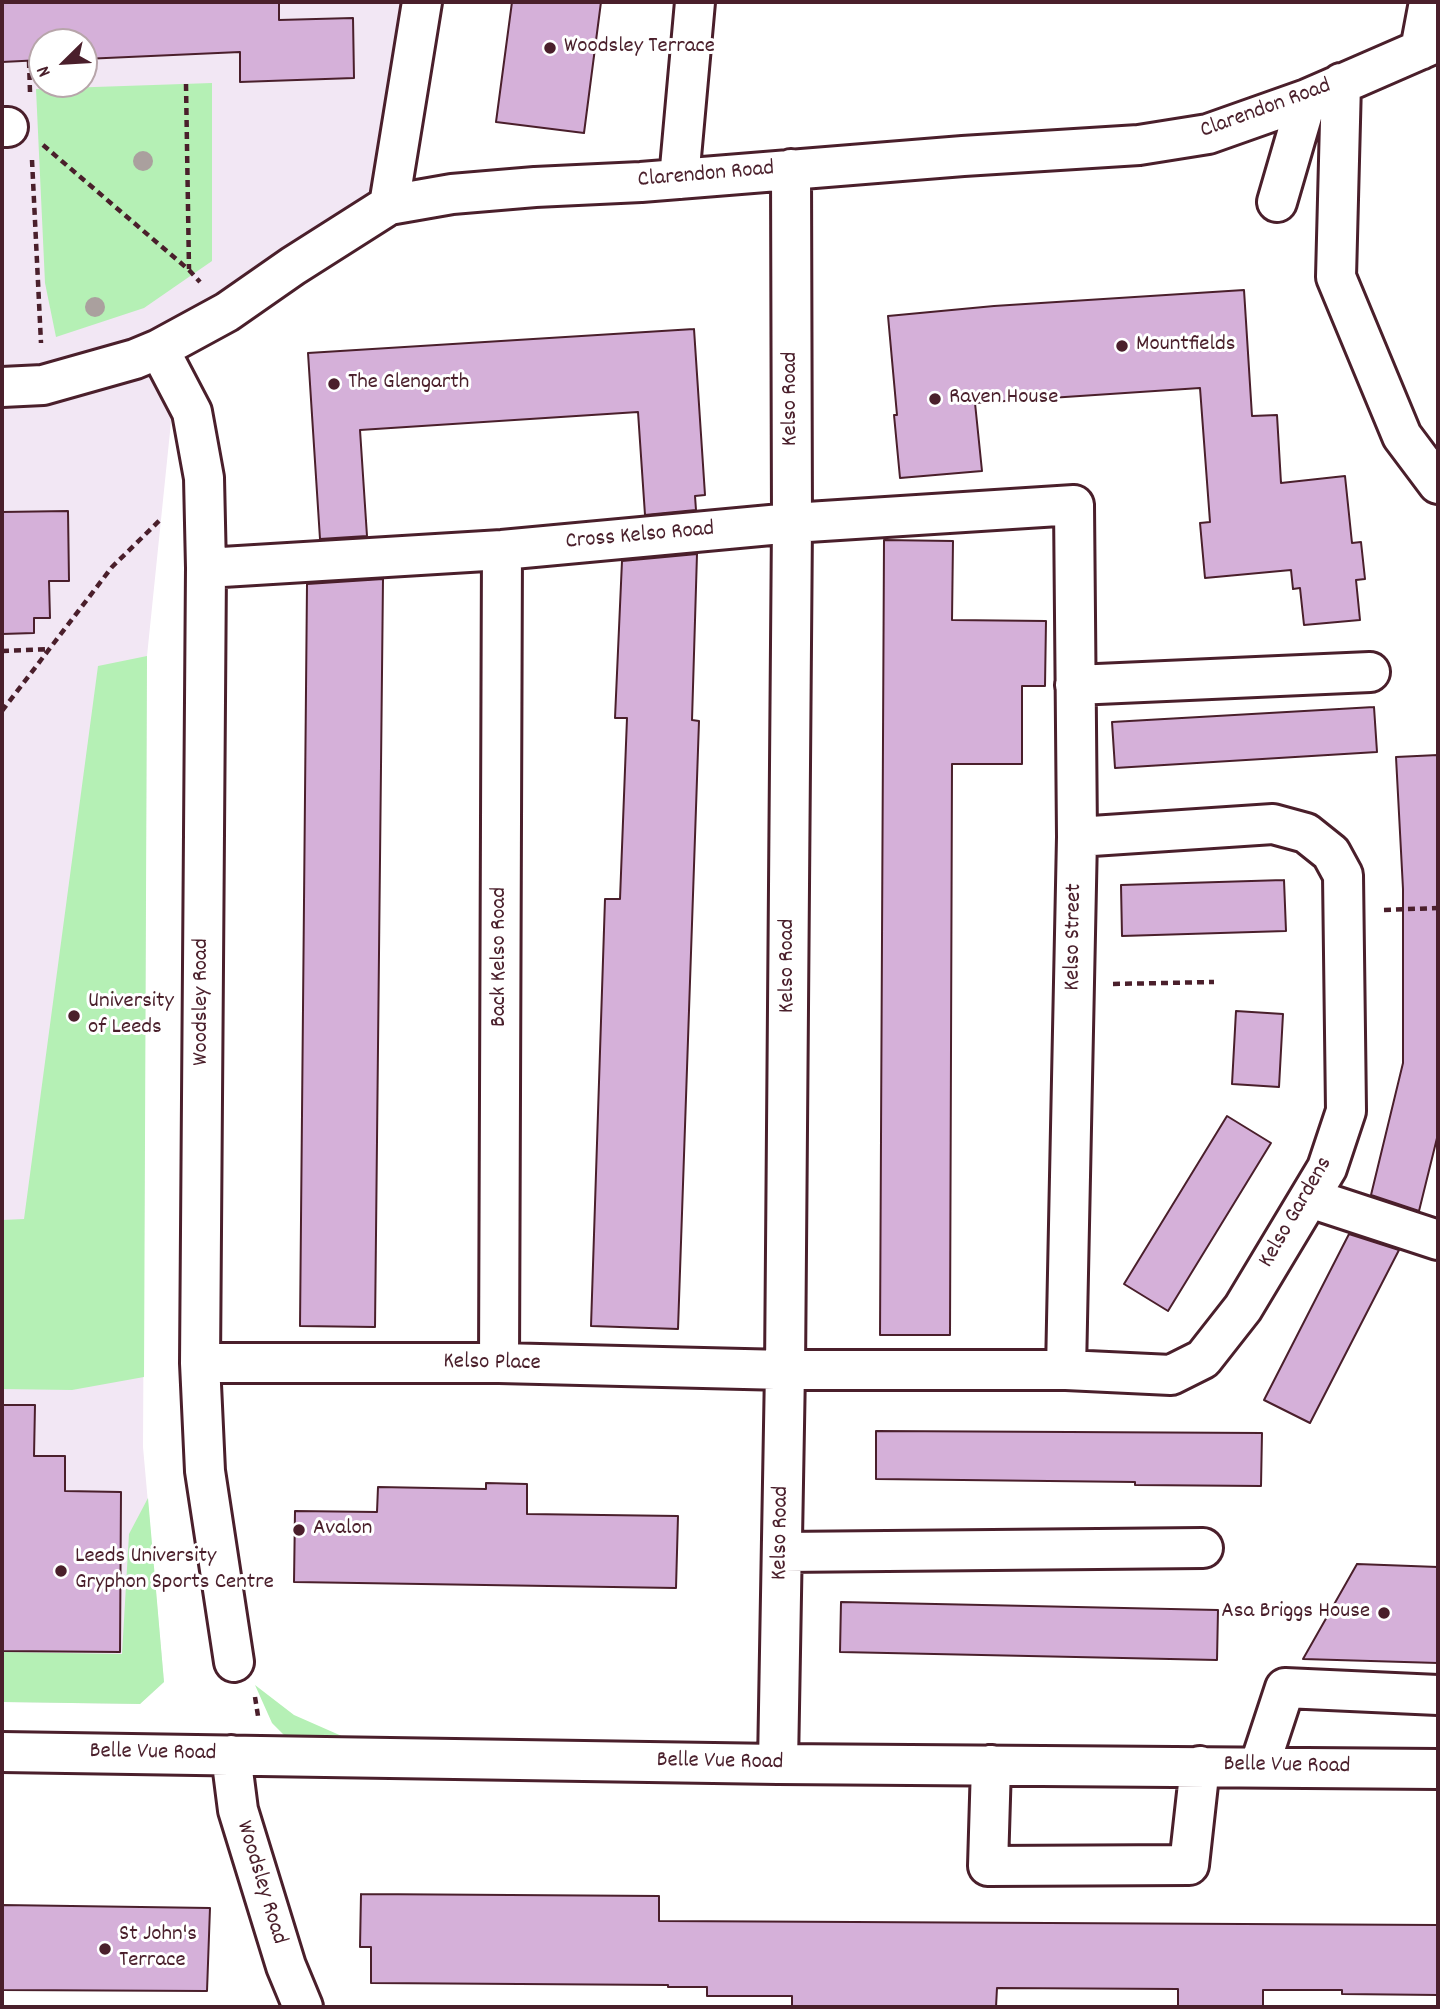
<!DOCTYPE html>
<html>
<head>
<meta charset="utf-8">
<style>
  body { margin:0 }
  #map { position:relative; width:1440px; height:2009px; overflow:hidden; background:#fff; font-family:Dekko,sans-serif }
  canvas { display:block }
  .frame { position:absolute; inset:0; border:4px solid #4a1f2b; pointer-events:none }
  .north { position:absolute; left:28px; top:28px; width:70px; height:70px; box-sizing:border-box; background:#fff; border:2px solid #b7a5aa; border-radius:50%; rotate:246deg; font-size:19px; font-weight:700; line-height:28px; text-align:center; color:#4a1f2b }
  .north::after { content:''; display:block; margin:auto; width:24px; height:32px; background:#4a1f2b; clip-path:polygon(50% 0,100% 100%,50% 72%,0 100%) }
</style>
</head>
<body>
<div id="map">
<canvas width="1440" height="2009"></canvas>
<div class="frame"></div>
<div class="north">N</div>
</div>
<script>
const ctx = document.querySelector('canvas').getContext('2d');
ctx.lineJoin = 'round';
function fill(path, color) {
  ctx.fillStyle = color;
  ctx.fill(path, 'evenodd');
}
function poly(rows) {
  const path = new Path2D();
  for (const r of rows) {
    path.moveTo(r[0], r[1]);
    for (let i = 2; i < r.length; i += 2) path.lineTo(r[i], r[i + 1]);
  }
  return path;
}
function trace(path, color, width, dash) {
  ctx.strokeStyle = color;
  ctx.lineWidth = width;
  ctx.lineCap = dash ? 'butt' : 'round';
  ctx.setLineDash(dash || []);
  ctx.stroke(path);
}
function label(font, color, halo, rows, align = 'center') {
  ctx.font = font + ' Dekko,sans-serif';
  ctx.lineWidth = 6;
  ctx.setLineDash([]);
  ctx.textBaseline = 'middle';
  ctx.strokeStyle = halo;
  ctx.fillStyle = color;
  for (const [text, x, y, turn = 0] of rows) {
    ctx.save();
    ctx.translate(x, y);
    ctx.rotate((+turn || 0) * Math.PI / 180);
    ctx.textAlign = isNaN(turn) ? turn : align;
    if (halo) ctx.strokeText(text, 0, 0);
    ctx.fillText(text, 0, 0);
    ctx.restore();
  }
}
fill(poly([
  [2,2,415,2,387,229,178,354,147,656,143,1447,164,1682,140,1704,2,1702],
  [42,42,84,42,84,84,42,84]
]), '#f2e7f4');
fill(poly([
  [212,83,212,261,144,308,56,337,45,283,36,89],
  [147,656,144,1377,72,1390,2,1389,2,1220,24,1219,98,666],
  [148,1498,164,1682,140,1704,2,1702,2,1652,122,1654,129,1534],
  [255,1685,294,1715,344,1737,285,1736,272,1723]
]), '#b5f0b5');
const building = poly([
  [2,2,279,2,279,20,353,18,354,78,240,82,240,52,84,59,84,42,42,42,42,60,2,62,2,2],
  [512,2,601,2,584,133,496,122,512,2],
  [1244,290,1252,416,1277,415,1281,483,1345,476,1352,543,1361,542,1365,579,1356,580,1360,620,1304,625,1300,588,1293,589,1291,570,1205,578,1200,523,1210,522,1200,388,975,403,982,471,900,478,894,415,897,415,888,316,994,306,1244,290],
  [694,329,705,495,695,496,696,510,645,515,638,412,360,430,367,536,320,539,308,353,694,329],
  [68,511,69,581,49,581,50,618,34,618,34,633,2,634,2,512,68,511],
  [884,540,953,541,952,620,1046,621,1045,686,1022,686,1022,764,952,764,950,1335,880,1335,884,540],
  [697,554,692,720,699,721,678,1329,591,1326,605,899,620,899,627,718,615,718,622,561,697,554],
  [383,579,375,1327,300,1326,307,584,383,579],
  [1374,707,1377,752,1115,768,1112,722,1374,707],
  [1438,755,1438,1134,1419,1211,1371,1195,1403,1063,1403,889,1396,757,1438,755],
  [1284,880,1286,931,1122,936,1121,885,1284,880],
  [1236,1011,1283,1014,1279,1087,1232,1084,1236,1011],
  [1227,1116,1271,1143,1168,1311,1124,1284,1227,1116],
  [1349,1234,1399,1250,1310,1423,1264,1400,1349,1234],
  [2,1405,35,1405,34,1456,65,1456,65,1491,121,1492,120,1652,2,1651,2,1405],
  [876,1431,1262,1433,1261,1486,1135,1485,1135,1482,876,1479,876,1431],
  [486,1483,527,1484,527,1514,678,1516,676,1588,294,1582,295,1511,377,1512,378,1487,486,1489,486,1483],
  [1357,1564,1438,1567,1438,1663,1303,1659,1357,1564],
  [841,1602,1218,1610,1217,1660,840,1652,841,1602],
  [361,1894,659,1896,659,1921,1438,1925,1438,1995,1342,1994,1342,1990,1263,1990,1263,2007,1178,2007,1178,1989,997,1988,996,2007,792,2006,792,1996,707,1996,707,1987,668,1987,668,1985,371,1983,371,1947,360,1947,361,1894],
  [2,1905,210,1908,207,1991,2,1990,2,1905]
]);
fill(building, '#d5b0d9');
trace(building, '#4a1f2b', 2);
const minor = poly([
  [1420,50,1429,2],
  [1341,83,1336,277,1402,436,1438,484],
  [2,127,8,127],
  [679,179,695,2],
  [1277,202,1307,99],
  [389,205,422,2],
  [159,349,192,412,204,478,206,568,200,1363,205,1471,234,1662],
  [2,387,43,385,135,359,159,349,227,312,293,266,389,205,452,194,535,187,641,182,963,156,1139,145,1208,134,1307,99,1438,42],
  [206,568,502,550,792,523,1074,505,1077,837,1066,1370],
  [1075,685,1370,672],
  [1310,1198,1438,1240],
  [200,1363,499,1363,785,1370,1066,1370,1171,1375,1203,1359,1243,1308,1327,1168,1346,1111,1343,875,1331,853,1306,833,1273,824,1077,837],
  [499,1363,502,550],
  [782,1552,1203,1548],
  [2,1752,778,1764,1438,1769],
  [231,1755,238,1810,286,1966,303,2007],
  [778,1764,785,1370,792,523,791,169],
  [991,1765,988,1866,1189,1865,1200,1766],
  [1259,1767,1285,1688,1438,1695]
]);
trace(minor, '#4a1f2b', 44);
trace(poly([
  [29,61,30,92],
  [186,84,189,269],
  [43,145,189,270,200,282],
  [32,160,41,343],
  [2,651,49,649],
  [2,711,112,567,162,518],
  [1384,910,1438,908],
  [1113,984,1214,982],
  [255,1697,258,1716]
]), '#4a1f2b', 4.5, [7, 5]);
trace(minor, '#fff', 38);
ctx.fillStyle = '#aaa09e';
for (const [x, y] of [
  [143,161],
  [95,307]
]) {
  ctx.beginPath();
  ctx.arc(x, y, 10, 0, 2 * Math.PI);
  ctx.fill();
}
for (const [x, y, r, color] of [
  [550,48,7,"#4a1f2b"],
  [1122,346,7,"#4a1f2b"],
  [334,384,7,"#4a1f2b"],
  [935,399,7,"#4a1f2b"],
  [74,1016,7,"#4a1f2b"],
  [299,1530,7,"#4a1f2b"],
  [61,1571,7,"#4a1f2b"],
  [1384,1613,7,"#4a1f2b"],
  [105,1949,7,"#4a1f2b"]
]) {
  const dot = new Path2D();
  dot.arc(x, y, r, 0, 2 * Math.PI);
  ctx.fillStyle = color;
  ctx.fill(dot);
  trace(dot, '#fff', 2.5);
}
label('23px', '#4a1f2b', '#fff', [
  ["Woodsley Terrace",564,48],
  ["Mountfields",1136,346],
  ["The Glengarth",348,384],
  ["Raven House",949,399],
  ["University",88,1003],
  ["of Leeds",88,1029],
  ["Avalon",313,1530],
  ["Leeds University",75,1558],
  ["Gryphon Sports Centre",75,1584],
  ["Asa Briggs House",1370,1613,"right"],
  ["St John's",119,1936],
  ["Terrace",119,1962]
], 'left');
label('23px', '#4a1f2b', '#fff', [
  ["Clarendon Road",1266,110,-20],
  ["Clarendon Road",706,176,-5],
  ["Kelso Road",792,399,-90],
  ["Cross Kelso Road",640,537,-5],
  ["Kelso Street",1075,937,-89],
  ["Back Kelso Road",501,957,-90],
  ["Kelso Road",789,966,-90],
  ["Woodsley Road",203,1002,-90],
  ["Kelso Gardens",1297,1213,-60],
  ["Kelso Place",492,1364,1],
  ["Kelso Road",782,1533,-89],
  ["Belle Vue Road",153,1754,1],
  ["Belle Vue Road",720,1763,1],
  ["Belle Vue Road",1287,1767,1],
  ["Woodsley Road",260,1883,73]
]);
</script>
</body>
</html>
